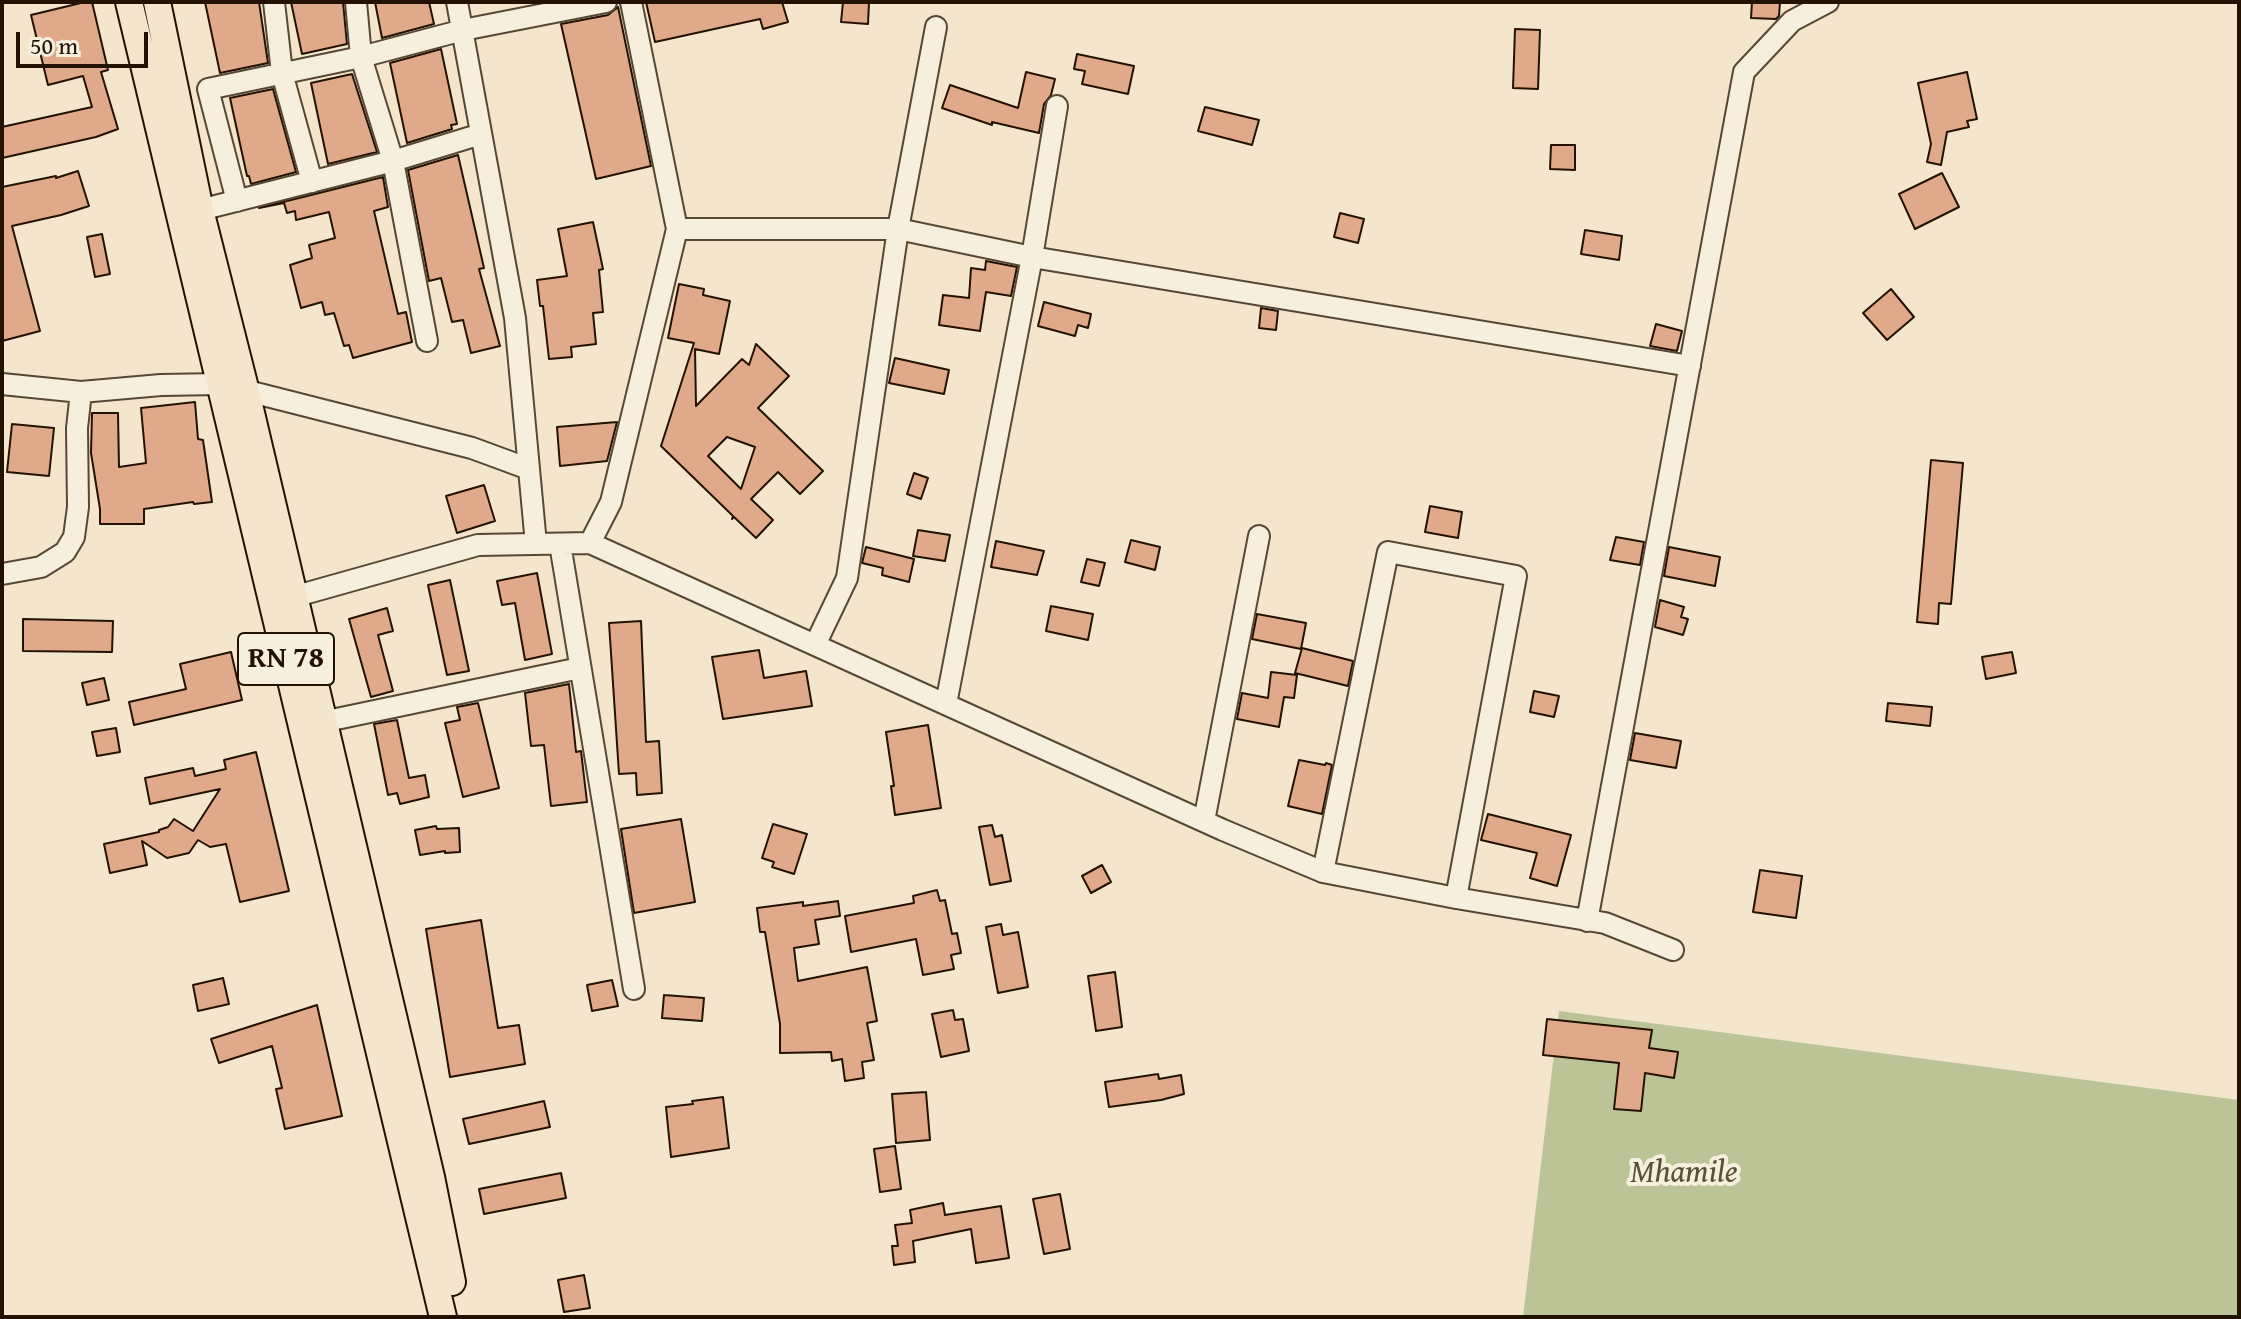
<!DOCTYPE html>
<html>
<head>
<meta charset="utf-8">
<style>
  body { margin:0 }
  #map { position:relative; width:2241px; height:1319px; overflow:hidden; background:#f3e6cd; font-family:"Gentium Book Plus",serif }
  canvas { display:block }
  .frame { position:absolute; inset:0; border:4px solid #231202; pointer-events:none }
  .scale { position:absolute; left:16px; top:32px; width:132px; height:36px; box-sizing:border-box; border:4px solid #231202; border-top:0; padding-left:10px; font-size:24px; line-height:28px; white-space:nowrap; color:#231202; -webkit-text-stroke:6px #f7efde; paint-order:stroke }
</style>
</head>
<body>
<div id="map">
<canvas width="2241" height="1319"></canvas>
<div class="frame"></div>
<div class="scale">50 m</div>
</div>
<script>
const ctx = document.querySelector('canvas').getContext('2d');
ctx.lineJoin = 'round';
function fill(path, color) {
  ctx.fillStyle = color;
  ctx.fill(path, 'evenodd');
}
function poly(rows) {
  const path = new Path2D();
  for (const r of rows) {
    path.moveTo(r[0], r[1]);
    for (let i = 2; i < r.length; i += 2) path.lineTo(r[i], r[i + 1]);
  }
  return path;
}
function trace(path, color, width, dash) {
  ctx.strokeStyle = color;
  ctx.lineWidth = width;
  ctx.lineCap = dash ? 'butt' : 'round';
  ctx.setLineDash(dash || []);
  ctx.stroke(path);
}
function label(font, color, halo, rows, align = 'center') {
  ctx.font = font + ' "Gentium Book Plus",serif';
  ctx.lineWidth = 8;
  ctx.setLineDash([]);
  ctx.textBaseline = 'middle';
  ctx.strokeStyle = halo;
  ctx.fillStyle = color;
  for (const [text, x, y, turn = 0] of rows) {
    ctx.save();
    ctx.translate(x, y);
    ctx.rotate((+turn || 0) * Math.PI / 180);
    ctx.textAlign = isNaN(turn) ? turn : align;
    if (halo) ctx.strokeText(text, 0, 0);
    ctx.fillText(text, 0, 0);
    ctx.restore();
  }
}
fill(poly([
  [1559,1011,2239,1100,2239,1317,1523,1317]
]), '#bcc497');
const building = poly([
  [85,2,92,2,108,70,101,72,118,129,96,137,2,158,2,127,92,107,83,76,48,85,31,15,85,2],
  [205,2,259,2,268,63,220,73,205,2],
  [291,2,343,2,347,44,302,54,291,2],
  [375,2,429,2,434,24,382,38,375,2],
  [646,2,782,2,788,22,763,29,760,19,655,42,646,2],
  [843,2,869,2,868,24,841,22,843,2],
  [1752,2,1780,2,1779,16,1776,19,1751,18,1752,2],
  [618,7,651,166,596,179,561,24,608,15,618,7],
  [1515,29,1540,30,1538,89,1513,88,1515,29],
  [441,49,457,124,451,125,452,129,407,143,390,63,441,49],
  [1077,54,1134,66,1128,94,1082,84,1085,71,1074,69,1077,54],
  [1026,72,1055,79,1051,95,1044,104,1039,133,992,122,992,125,942,108,950,85,1018,108,1026,72],
  [1967,72,1977,119,1967,121,1969,127,1947,132,1941,165,1927,162,1931,144,1918,83,1967,72],
  [352,74,377,152,328,164,311,83,352,74],
  [273,89,296,172,251,184,249,176,247,176,230,98,273,89],
  [1205,107,1259,120,1252,145,1198,131,1205,107],
  [1551,145,1575,145,1575,170,1550,169,1551,145],
  [458,155,484,268,479,269,500,346,471,353,463,320,452,322,441,278,429,281,408,170,458,155],
  [78,171,89,206,61,215,12,226,40,331,2,341,2,187,56,176,56,178,78,171],
  [1942,173,1959,207,1915,229,1899,194,1942,173],
  [383,177,388,207,374,211,398,314,406,312,412,342,353,358,349,345,344,346,334,313,325,315,322,302,301,308,290,265,312,258,309,245,335,238,329,212,296,220,295,211,287,213,284,203,259,208,383,177],
  [1340,213,1364,219,1358,243,1334,237,1340,213],
  [593,222,603,269,599,270,603,312,593,313,596,344,571,347,572,357,549,359,543,306,540,306,537,280,567,276,558,229,593,222],
  [1585,230,1622,236,1619,260,1581,254,1585,230],
  [102,234,110,274,95,277,87,237,102,234],
  [986,261,1017,267,1011,296,986,292,980,331,939,325,943,295,969,298,971,268,985,270,986,261],
  [679,284,704,289,703,295,730,301,719,354,695,349,696,406,742,359,749,365,756,344,789,376,758,408,823,471,800,494,778,472,751,499,773,520,756,538,734,517,732,519,733,516,661,446,694,343,668,338,679,284],
  [727,437,755,447,741,489,708,456,727,437],
  [1891,289,1914,317,1887,340,1863,313,1891,289],
  [1044,302,1091,314,1088,328,1078,325,1075,336,1038,326,1044,302],
  [1261,308,1278,311,1276,330,1259,328,1261,308],
  [1656,324,1682,331,1677,351,1650,346,1656,324],
  [895,358,949,370,944,394,889,383,895,358],
  [195,402,198,439,203,440,212,502,194,504,193,502,144,509,144,524,100,524,100,509,91,453,92,413,118,413,119,467,146,463,141,408,195,402],
  [617,422,607,461,560,466,557,427,617,422],
  [12,424,54,428,49,476,7,472,12,424],
  [1931,460,1963,463,1951,604,1939,603,1938,624,1917,622,1931,460],
  [914,473,928,478,921,499,907,494,914,473],
  [484,485,495,521,457,533,446,496,484,485],
  [1430,506,1462,512,1458,538,1425,532,1430,506],
  [918,530,950,535,945,561,913,556,918,530],
  [1616,537,1644,542,1640,565,1610,560,1616,537],
  [1131,540,1160,547,1155,570,1125,562,1131,540],
  [996,541,1044,551,1037,575,991,567,996,541],
  [866,547,914,559,909,582,882,575,883,568,862,563,866,547],
  [1669,547,1720,557,1715,586,1664,576,1669,547],
  [1087,559,1105,563,1099,586,1081,582,1087,559],
  [537,573,552,654,525,660,515,603,502,605,497,581,537,573],
  [450,580,469,671,447,675,428,585,450,580],
  [1660,600,1684,607,1681,617,1688,619,1683,635,1655,627,1660,600],
  [1051,606,1093,614,1088,640,1046,631,1051,606],
  [387,608,393,631,378,635,393,691,371,697,349,619,387,608],
  [1257,614,1306,623,1301,649,1252,639,1257,614],
  [23,619,113,621,112,652,23,651,23,619],
  [641,621,646,742,659,741,662,793,637,795,636,773,619,774,609,623,641,621],
  [1302,648,1353,661,1348,686,1295,673,1302,648],
  [759,650,764,678,806,671,812,706,723,719,712,657,759,650],
  [231,652,242,700,134,725,129,702,186,689,180,664,231,652],
  [2012,652,2016,673,1986,679,1982,657,2012,652],
  [1271,672,1297,675,1294,698,1284,697,1279,727,1237,719,1242,693,1268,698,1271,672],
  [104,678,109,700,87,705,82,683,104,678],
  [569,684,576,752,581,751,587,802,551,806,544,745,531,746,525,693,569,684],
  [1534,691,1559,696,1554,717,1530,712,1534,691],
  [478,703,499,788,463,797,445,723,460,720,457,707,478,703],
  [1888,703,1932,707,1930,726,1886,721,1888,703],
  [397,720,409,778,425,775,429,797,400,804,397,793,388,795,374,724,397,720],
  [928,725,941,808,895,815,891,786,894,786,886,732,928,725],
  [116,728,120,752,97,756,92,732,116,728],
  [1635,733,1681,741,1676,768,1630,760,1635,733],
  [256,752,289,891,240,902,226,844,210,847,198,840,189,853,167,858,142,841,147,865,110,873,104,844,159,832,159,830,168,827,174,819,193,831,220,789,150,804,145,778,193,768,195,776,226,769,224,760,256,752],
  [1299,760,1325,765,1326,763,1332,765,1322,814,1288,806,1299,760],
  [1488,814,1571,835,1557,886,1530,878,1537,853,1481,840,1488,814],
  [681,819,695,902,634,913,621,829,681,819],
  [773,824,807,834,794,874,772,867,774,862,762,858,773,824],
  [992,825,995,837,1002,835,1011,881,990,885,979,827,992,825],
  [436,826,437,829,459,828,460,852,445,853,445,851,420,855,415,830,436,826],
  [1102,865,1111,882,1091,893,1082,876,1102,865],
  [1760,870,1802,876,1796,918,1753,912,1760,870],
  [937,890,940,901,945,900,952,934,957,933,961,953,951,955,954,969,923,975,916,939,851,952,845,916,914,903,913,896,937,890],
  [838,901,840,916,815,920,819,944,794,948,798,981,867,967,877,1021,867,1023,874,1060,862,1062,864,1078,845,1081,842,1059,832,1061,831,1052,780,1053,780,1024,765,932,760,932,757,908,803,902,803,906,838,901],
  [481,920,498,1028,519,1025,525,1064,450,1077,426,929,481,920],
  [1001,924,1003,935,1018,932,1028,987,998,993,986,927,1001,924],
  [1115,972,1122,1027,1096,1031,1088,976,1115,972],
  [223,978,229,1004,198,1011,193,985,223,978],
  [612,980,618,1006,592,1011,587,985,612,980],
  [664,995,704,998,702,1021,662,1018,664,995],
  [317,1005,342,1116,285,1129,276,1089,282,1088,272,1046,219,1063,211,1039,317,1005],
  [953,1010,955,1020,963,1019,969,1051,941,1057,932,1014,953,1010],
  [1547,1019,1652,1030,1649,1048,1678,1052,1674,1078,1645,1073,1641,1111,1614,1109,1619,1063,1543,1055,1547,1019],
  [1158,1074,1159,1079,1181,1075,1184,1094,1161,1100,1109,1107,1105,1082,1158,1074],
  [926,1092,930,1140,896,1143,892,1094,926,1092],
  [723,1097,729,1148,671,1157,666,1107,693,1104,692,1101,723,1097],
  [544,1101,550,1127,469,1144,463,1119,544,1101],
  [895,1146,901,1189,880,1192,874,1149,895,1146],
  [561,1173,566,1198,484,1214,479,1189,561,1173],
  [1060,1194,1070,1249,1044,1254,1033,1199,1060,1194],
  [943,1203,945,1215,1001,1206,1009,1258,976,1263,971,1229,913,1241,915,1262,894,1265,892,1246,898,1246,895,1225,912,1223,910,1210,943,1203],
  [584,1275,590,1308,564,1312,558,1280,584,1275]
]);
fill(building, '#e0a98a');
trace(building, '#231202', 2);
const minor = poly([
  [274,2,282,73,312,182],
  [356,2,361,57,393,161,427,341],
  [457,2,515,318,529,469],
  [631,2,677,229,898,229,1032,257,1690,366],
  [237,201,208,89,361,57,463,30,606,2],
  [200,210,393,161,481,134],
  [2,384,81,392],
  [590,543,611,502,677,229],
  [560,544,634,989],
  [2,574,41,567,65,552,74,537,78,507,77,428,81,392,161,385,220,384,472,448,529,469,536,544],
  [293,597,478,545,590,543,1223,830,1323,872,1456,898,1605,923,1673,950],
  [815,645,847,578,898,229,936,27],
  [946,704,1032,257,1057,106],
  [322,722,580,668],
  [1204,821,1259,536],
  [1323,872,1388,552,1516,576,1456,898],
  [1587,921,1744,72,1792,21,1828,2]
]);
const major = poly([
  [129,2,443,1317],
  [157,2,200,210,246,392,431,1177,452,1282]
]);
trace(minor, '#574735', 24);
trace(major, '#231202', 30);
trace(minor, '#f7efde', 20);
trace(major, '#f3e6cd', 26);
for (const [x, y, w] of [
  [286,659,96]
]) {
  const box = new Path2D();
  box.roundRect(x - w / 2, y - 26, w, 52, 6);
  ctx.fillStyle = '#f7efde';
  ctx.fill(box);
  trace(box, '#231202', 2);
}
label('bold 30px', '#231202', null, [
  ["RN 78",286,659]
]);
label('italic 32px', '#595036', '#f7efde', [
  ["Mhamile",1684,1174]
]);
</script>
</body>
</html>
